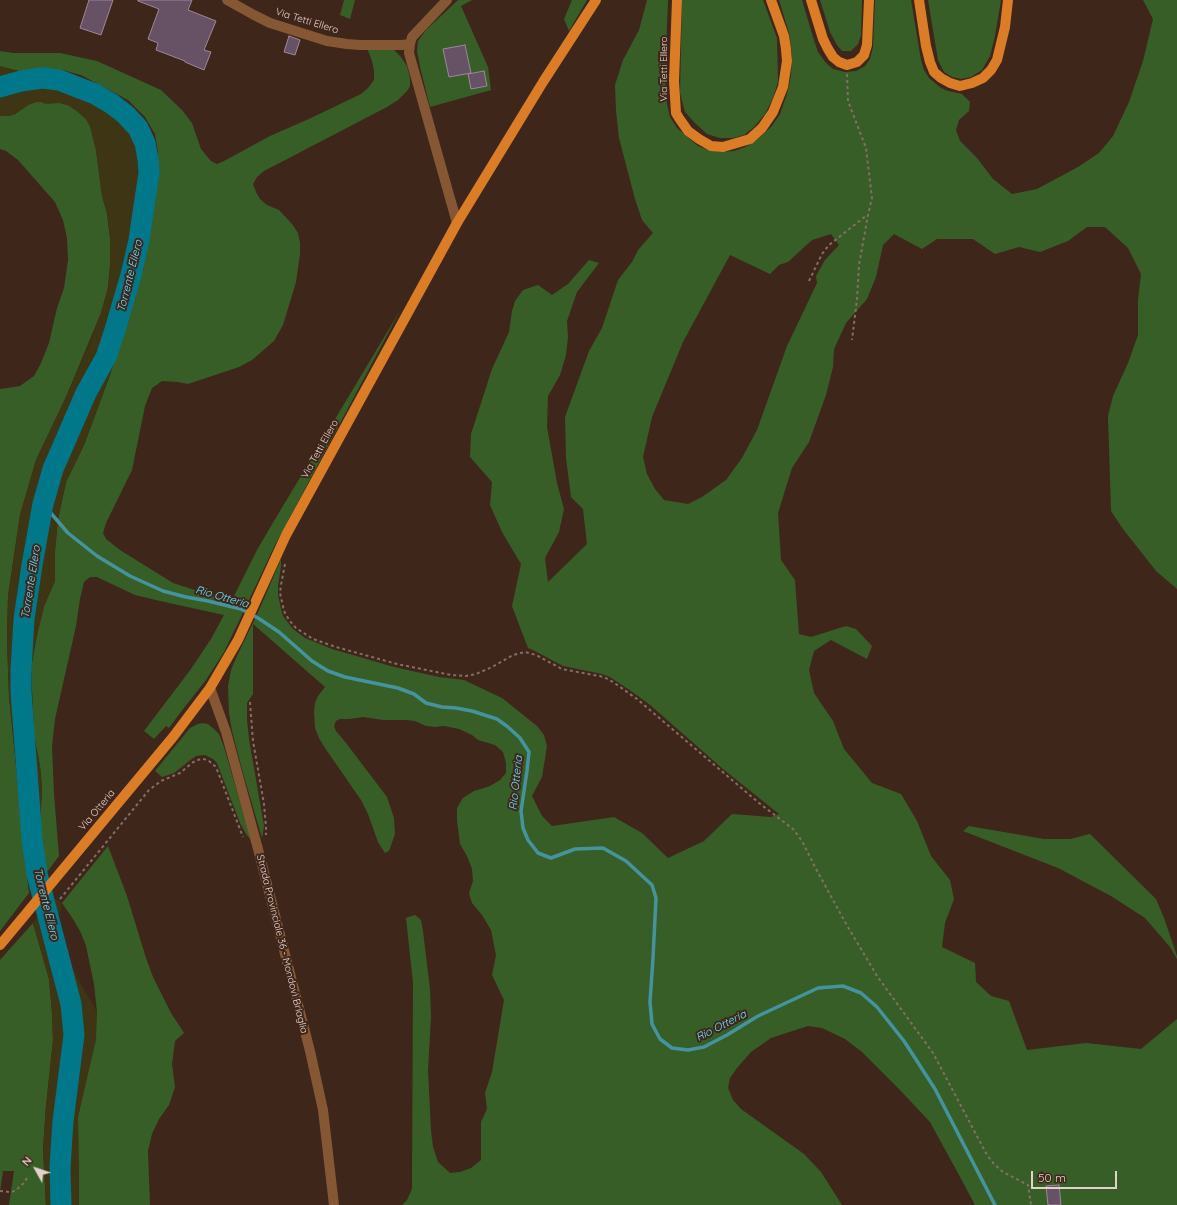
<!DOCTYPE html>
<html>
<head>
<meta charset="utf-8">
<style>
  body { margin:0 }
  #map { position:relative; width:1177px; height:1205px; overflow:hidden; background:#3f261b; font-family:Quicksand,sans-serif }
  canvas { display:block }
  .north { position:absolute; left:16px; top:1149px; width:40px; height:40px; -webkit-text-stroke:3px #3f261b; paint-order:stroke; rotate:310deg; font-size:11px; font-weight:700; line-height:16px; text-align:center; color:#e3d2cb }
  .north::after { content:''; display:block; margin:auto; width:14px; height:18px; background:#e3d2cb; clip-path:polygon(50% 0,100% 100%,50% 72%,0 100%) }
  .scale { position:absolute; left:1031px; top:1171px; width:86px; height:18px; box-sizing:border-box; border:2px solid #e3d2cb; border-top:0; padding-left:5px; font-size:12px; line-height:14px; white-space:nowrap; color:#e3d2cb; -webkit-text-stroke:3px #3f261b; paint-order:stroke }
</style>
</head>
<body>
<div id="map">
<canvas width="1177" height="1205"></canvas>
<div class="north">N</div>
<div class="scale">50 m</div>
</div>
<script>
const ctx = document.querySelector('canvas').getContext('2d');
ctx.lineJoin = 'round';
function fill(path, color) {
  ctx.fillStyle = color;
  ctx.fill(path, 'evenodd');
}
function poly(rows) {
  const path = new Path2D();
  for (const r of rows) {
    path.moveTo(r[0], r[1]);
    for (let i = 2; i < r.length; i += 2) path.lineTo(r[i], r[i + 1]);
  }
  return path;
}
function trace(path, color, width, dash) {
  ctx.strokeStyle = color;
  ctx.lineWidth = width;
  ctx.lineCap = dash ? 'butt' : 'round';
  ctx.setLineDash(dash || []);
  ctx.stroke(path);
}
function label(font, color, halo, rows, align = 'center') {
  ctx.font = font + ' Quicksand,sans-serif';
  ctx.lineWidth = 4;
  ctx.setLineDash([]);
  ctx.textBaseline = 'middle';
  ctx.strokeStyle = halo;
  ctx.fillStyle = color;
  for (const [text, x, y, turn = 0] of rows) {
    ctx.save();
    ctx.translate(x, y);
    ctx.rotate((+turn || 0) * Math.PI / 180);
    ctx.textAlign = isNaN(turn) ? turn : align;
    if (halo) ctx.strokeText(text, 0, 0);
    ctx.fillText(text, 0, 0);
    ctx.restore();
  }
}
fill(poly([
  [344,0,355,0,350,19,340,15],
  [458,0,472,0,461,6,488,67,491,90,430,107,420,67,417,51,418,41,426,30],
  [572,0,587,0,569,31,564,19],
  [647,0,668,0,665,77,667,104,670,117,677,128,698,146,708,150,722,152,734,151,745,147,757,140,772,126,780,114,787,94,791,75,792,54,789,33,779,0,802,0,813,37,818,52,826,63,833,69,845,72,856,71,865,66,870,59,873,47,875,0,911,0,921,60,924,70,929,78,941,88,948,91,962,94,970,102,969,111,959,120,956,130,960,141,977,158,993,179,1012,194,1037,189,1078,167,1099,153,1113,136,1129,102,1143,61,1153,19,1143,0,1177,0,1177,589,1156,571,1123,529,1111,511,1108,416,1113,396,1128,363,1138,335,1138,300,1141,274,1128,248,1105,227,1087,227,1068,241,1040,252,1019,247,995,254,973,239,937,239,922,249,894,234,883,245,876,277,867,299,846,323,834,349,833,367,826,395,809,442,792,468,778,513,781,560,795,580,799,634,811,637,846,626,856,629,872,646,867,659,831,640,814,651,809,670,814,693,833,721,844,749,872,783,901,794,917,821,931,856,950,880,954,899,945,923,942,947,975,963,976,982,991,996,1009,1001,1027,1050,1086,1043,1141,1049,1177,1019,1177,1205,975,1205,959,1175,930,1122,898,1088,862,1052,845,1039,822,1028,808,1026,771,1038,751,1052,737,1068,730,1078,728,1088,733,1100,741,1109,804,1154,821,1172,842,1205,402,1205,407,1200,412,1189,413,983,406,918,415,915,421,920,423,931,430,989,431,1017,428,1070,431,1131,433,1147,438,1162,450,1173,460,1172,471,1168,481,1160,481,1122,487,1109,485,1093,492,1072,504,1000,492,975,496,955,491,930,482,915,472,903,469,893,473,881,472,869,467,856,460,844,457,821,457,808,463,798,474,791,490,786,500,780,506,773,506,763,503,752,495,745,478,740,472,735,459,729,444,726,435,727,426,726,415,721,406,720,383,720,363,717,349,719,340,719,336,721,334,726,336,731,346,743,387,797,394,818,395,834,389,851,385,853,378,842,368,814,361,800,325,748,319,738,315,728,314,711,315,703,318,696,325,687,253,624,253,694,247,703,247,720,249,739,264,826,262,838,243,773,232,731,229,713,228,686,231,670,237,656,260,608,281,559,281,566,278,586,278,595,281,609,283,616,293,629,305,638,332,649,394,667,439,677,464,680,502,698,537,726,544,735,547,746,542,777,532,796,542,816,552,826,614,817,642,833,668,858,704,841,732,814,771,817,779,814,723,769,649,704,631,691,610,677,602,674,563,666,533,650,528,648,512,606,521,564,502,532,490,505,492,482,470,457,471,434,492,369,509,332,512,311,515,301,523,290,538,285,552,295,568,284,589,260,599,263,577,292,567,321,568,337,566,355,560,375,548,396,547,427,557,483,564,509,559,532,545,558,548,582,587,544,583,509,571,497,566,458,565,417,589,351,602,328,618,280,632,262,638,250,653,233,642,220,635,199,619,138,616,111,615,85,623,60,639,30],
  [831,234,839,245,825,260,816,276,817,283,787,346,757,430,742,458,726,480,702,497,688,504,664,500,655,489,647,474,643,457,652,417,683,342,730,255,770,274,779,265,788,262,812,240],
  [682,0,763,0,777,38,778,82,773,98,765,114,754,127,744,135,733,138,720,138,707,134,695,123,685,112,680,93],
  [820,0,862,0,861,35,858,44,851,51,842,51,837,45,830,32],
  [928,0,1001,0,995,36,990,56,982,70,971,77,961,79,952,77,944,72,938,60],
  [367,48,392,48,401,57,407,66,410,78,410,86,407,91,398,100,387,107,264,171,257,177,253,184,256,192,260,199,267,205,279,210,292,224,298,233,300,243,300,254,296,282,283,325,274,341,252,360,239,367,188,384,178,382,162,381,152,388,145,406,132,470,106,523,103,533,106,539,120,550,173,583,198,591,232,600,257,550,274,521,401,309,275,545,240,619,224,652,206,680,180,713,169,728,166,726,154,739,144,731,191,669,211,639,224,615,160,601,135,595,97,577,90,577,84,582,80,599,76,626,55,719,52,746,54,794,59,856,44,876,40,826,42,787,40,766,34,735,31,668,37,635,44,606,55,581,55,551,58,519,66,482,84,445,110,375,142,269,151,221,158,168,158,152,155,134,145,117,128,100,81,75,62,70,44,69,19,71,1,67,0,66,0,51,13,53,60,53,97,61,161,90,182,110,192,123,201,149,211,161,217,164,224,161,270,136,311,118,361,94,368,88,374,80,374,71,372,61],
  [36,102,60,103,68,105,77,111,86,119,90,126,96,150,102,196,107,213,110,238,110,265,108,288,101,313,66,397,36,460,20,515,8,596,7,641,9,697,29,893,0,931,0,389,20,386,34,376,41,363,49,343,57,308,64,288,68,260,67,238,63,220,55,202,18,160,6,151,0,149,0,116,9,116,15,114,28,105],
  [203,723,208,724,215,730,219,734,224,747,251,840,246,834,240,823,217,763,213,759,205,755,196,756,189,761,183,766,174,773,162,777,155,771,190,728,198,724],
  [969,826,1044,839,1070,839,1090,834,1156,899,1164,918,1177,956,1177,959,1170,947,1145,918,1111,896,1058,868,963,831],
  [108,846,127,896,146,958,153,977,171,1013,184,1033,175,1041,172,1064,175,1087,169,1105,159,1119,152,1134,148,1151,150,1205,79,1205,78,1117,85,1084,97,1012,94,984,86,946,81,933,73,919,62,903],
  [33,923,49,979,52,1012,53,1040,46,1106,43,1149,46,1205,9,1205,14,1171,3,1171,0,1192,0,960]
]), '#385e27');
fill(poly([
  [0,66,19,71,54,74,67,76,118,100,133,113,145,127,154,151,158,168,151,221,142,268,110,375,84,445,66,482,58,519,55,551,55,581,44,606,37,635,31,668,34,735,40,766,42,787,40,826,44,876,29,893,9,697,7,641,8,596,20,515,36,460,66,397,90,342,101,313,108,288,110,265,110,238,107,213,102,196,96,150,90,126,86,119,77,111,68,105,60,103,45,104,41,102,36,102,28,105,15,114,9,116,0,116],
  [54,898,62,903,57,925,65,955,97,1012,96,1040,78,1117,79,1205,46,1205,43,1149,46,1106,53,1041,52,1012,49,979,33,923]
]), '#3d3514');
trace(poly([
  [43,504,68,533,97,556,130,576,163,591,186,597,208,601,241,609,258,618,279,632,312,661,328,671,345,677,398,688,414,694,426,703,442,707,456,708,472,711,497,719,508,727,520,738,529,752,527,771,521,811,523,828,528,840,538,853,551,858,575,849,603,848,626,861,652,885,656,898,653,958,650,1002,652,1024,660,1039,672,1048,688,1050,704,1047,727,1035,758,1016,818,988,843,986,861,993,877,1007,904,1041,935,1089,995,1205]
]), '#45939e', 3.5);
trace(poly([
  [0,87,21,81,42,78,59,80,95,94,112,104,125,114,138,128,145,143,148,159,149,173,144,206,139,240,131,275,115,330,106,357,86,393,53,469,43,504,32,565,24,619,21,670,21,692,32,839,37,874,71,1004,74,1035,63,1121,60,1167,61,1205]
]), '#01788a', 21);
const building = poly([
  [89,0,113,0,101,35,80,28,89,0],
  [138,0,192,0,188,10,216,21,204,50,211,52,204,70,185,62,185,61,156,50,158,43,148,39,159,9,138,1,138,0],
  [289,36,300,40,295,55,284,52,289,36],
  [465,45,471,73,449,77,443,49,465,45],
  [484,71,487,86,471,89,468,74,484,71],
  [1059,1185,1061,1205,1048,1205,1046,1186,1059,1185]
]);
fill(building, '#675165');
trace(building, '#9e869c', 1);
trace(poly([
  [847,74,848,101,866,148,872,198,868,215,859,265,857,299,852,340],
  [809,281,822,254,829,245,867,215],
  [285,564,281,585,280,593,284,611,289,620,296,628,313,639,336,647,397,664,451,675,466,676,476,674,492,667,513,655,525,652,536,655,562,669,604,677,613,682,637,699,759,803,793,829,802,841,815,867,845,922,877,976,933,1053,987,1155,994,1164,1003,1172,1028,1185,1031,1205],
  [250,702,253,741,264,804,266,827,266,835],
  [60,899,149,790,161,781,180,773,192,763,197,760,203,759,208,760,216,767,243,837],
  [0,1191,10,1192,15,1191,24,1183,28,1176]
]), '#846e65', 2, [3, 3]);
trace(poly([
  [227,0,254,15,270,23,327,41,347,44,360,45,402,45,410,44],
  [447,0,412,37,410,44,409,53,457,223],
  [210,688,226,732,258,849,310,1051,323,1110,334,1205]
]), '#855734', 10);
trace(poly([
  [677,0,674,81,676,113,679,118,688,131,699,139,711,146,723,147,750,139,762,128,773,112,783,87,787,61,786,49,784,36,771,0],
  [811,0,823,39,828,49,833,57,839,62,847,65,857,62,864,55,867,45,869,0],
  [919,0,926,46,930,62,934,72,941,78,950,83,960,86,972,83,983,78,991,70,997,60,1005,27,1008,0],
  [0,945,173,737,210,688,238,640,286,535,457,223,543,82,596,0]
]), '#da7d26', 10);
label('10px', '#e3d2cb', '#3f261b', [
  ["Via Tetti Ellero",307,21,17],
  ["Via Tetti Ellero",664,69,-90],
  ["Via Tetti Ellero",320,449,-61],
  ["Via Otteria",97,810,-50],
  ["Strada Provinciale 36 - Mondovì Briaglia",282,944,76]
]);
label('italic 11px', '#65e2fc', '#3f261b', [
  ["Torrente Ellero",130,276,-76],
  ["Torrente Ellero",31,582,-81],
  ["Rio Otteria",222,597,16],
  ["Rio Otteria",516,783,-84],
  ["Torrente Ellero",46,904,76],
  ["Rio Otteria",721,1026,-27]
]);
</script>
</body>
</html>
